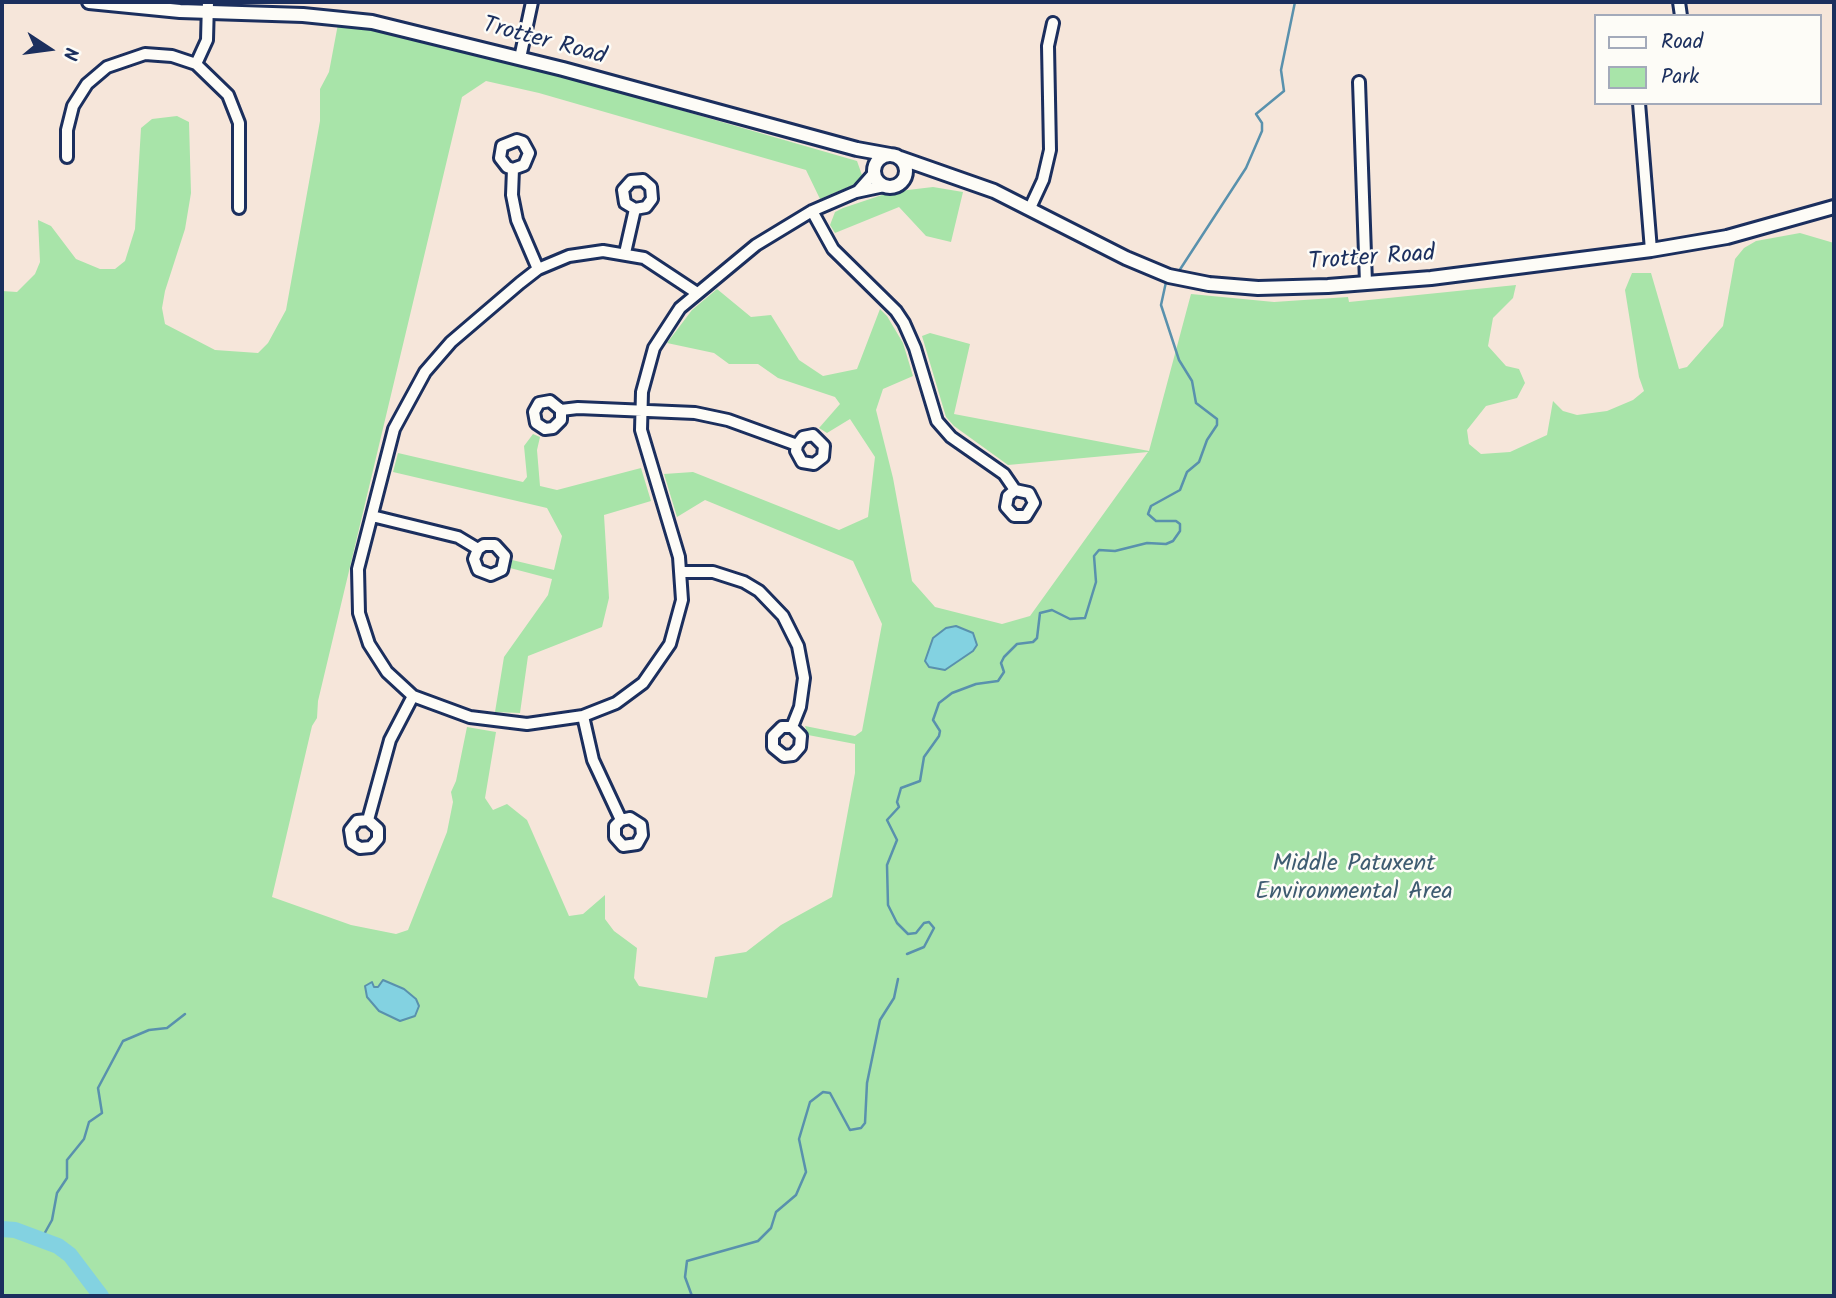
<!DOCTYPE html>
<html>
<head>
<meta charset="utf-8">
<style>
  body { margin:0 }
  #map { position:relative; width:1836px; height:1298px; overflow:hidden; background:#f6e6da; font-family:Kalam,sans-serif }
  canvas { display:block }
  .frame { position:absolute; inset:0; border:4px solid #1b2f5e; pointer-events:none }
  .legend { position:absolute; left:1594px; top:14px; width:228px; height:91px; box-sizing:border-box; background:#fdfcf7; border:2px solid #a3aaba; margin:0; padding:9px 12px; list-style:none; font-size:21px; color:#1b2f5e }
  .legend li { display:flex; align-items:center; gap:14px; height:35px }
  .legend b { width:35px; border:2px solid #a3aaba }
  .north { position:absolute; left:14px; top:14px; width:70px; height:70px; -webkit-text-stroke:5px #fdfcf7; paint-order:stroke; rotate:103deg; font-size:19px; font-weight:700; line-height:28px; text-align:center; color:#1b2f5e }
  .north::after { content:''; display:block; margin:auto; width:24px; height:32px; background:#1b2f5e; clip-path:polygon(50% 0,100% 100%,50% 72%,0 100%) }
</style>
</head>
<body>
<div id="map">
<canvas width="1836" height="1298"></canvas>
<div class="frame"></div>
<ul class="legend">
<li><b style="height:9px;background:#fdfcf7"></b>Road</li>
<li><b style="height:19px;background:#a8e4a9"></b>Park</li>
</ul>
<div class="north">N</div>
</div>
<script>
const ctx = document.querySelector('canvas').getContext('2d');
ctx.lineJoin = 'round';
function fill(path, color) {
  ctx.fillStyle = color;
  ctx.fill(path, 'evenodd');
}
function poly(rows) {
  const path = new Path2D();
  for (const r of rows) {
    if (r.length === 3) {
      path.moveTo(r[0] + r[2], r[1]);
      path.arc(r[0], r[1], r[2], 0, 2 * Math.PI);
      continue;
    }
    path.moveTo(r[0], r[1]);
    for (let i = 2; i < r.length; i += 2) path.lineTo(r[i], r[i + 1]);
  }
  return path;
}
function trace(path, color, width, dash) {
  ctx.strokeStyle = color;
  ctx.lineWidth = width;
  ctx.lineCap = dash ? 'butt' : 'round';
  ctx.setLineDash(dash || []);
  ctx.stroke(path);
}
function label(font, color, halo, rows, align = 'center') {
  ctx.font = font + ' Kalam,sans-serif';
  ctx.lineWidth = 5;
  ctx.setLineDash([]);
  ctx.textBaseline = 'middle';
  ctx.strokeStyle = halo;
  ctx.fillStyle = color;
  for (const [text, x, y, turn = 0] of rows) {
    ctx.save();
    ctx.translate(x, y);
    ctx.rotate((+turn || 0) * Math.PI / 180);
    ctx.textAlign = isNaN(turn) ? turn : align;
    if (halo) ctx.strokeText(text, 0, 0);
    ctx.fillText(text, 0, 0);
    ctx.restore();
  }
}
fill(poly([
  [338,24,382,31,545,71,857,161,863,178,860,182,820,199,806,170,539,93,486,81,462,97,318,701,317,718,312,726,272,897,351,925,396,934,408,930,447,832,453,802,451,792,456,781,467,727,496,732,485,798,493,810,507,804,527,820,569,916,583,914,605,895,605,919,614,931,637,948,634,978,639,986,707,998,715,957,746,952,781,925,832,897,855,773,855,744,808,735,805,726,855,736,862,731,882,624,853,561,705,500,677,517,664,474,693,472,839,530,868,517,875,457,850,419,827,433,819,428,840,404,835,397,778,378,758,364,729,364,714,353,667,343,692,310,717,289,751,317,771,315,799,360,823,376,857,369,880,309,887,316,903,343,913,376,883,389,876,410,893,478,912,581,935,607,1002,624,1030,616,1148,452,1008,465,954,426,946,417,922,336,930,333,970,344,954,414,1149,451,1191,294,1274,302,1348,297,1349,302,1516,285,1513,298,1493,318,1488,346,1506,366,1519,369,1525,383,1517,398,1486,406,1467,430,1469,444,1481,454,1510,452,1547,435,1553,401,1563,411,1577,415,1607,411,1633,400,1644,391,1639,377,1625,290,1632,273,1651,273,1679,369,1687,367,1723,326,1735,259,1744,248,1756,241,1800,233,1834,243,1834,1296,2,1296,2,291,17,292,35,274,40,262,38,220,51,226,76,259,100,269,115,269,125,261,135,229,141,128,152,119,177,116,189,122,191,193,185,229,165,291,162,308,165,324,215,350,258,353,268,343,286,310,320,121,320,89,329,72],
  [933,187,963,192,951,242,926,236,899,207,835,233,830,225,835,212,843,208,891,192],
  [533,434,540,437,537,450,540,486,557,490,641,468,651,501,604,515,609,598,602,627,528,656,520,713,495,712,504,657,548,595,552,579,510,568,512,560,554,570,562,536,547,508,393,472,398,453,523,482,527,477,524,446]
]), '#a8e4a9');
const water = poly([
  [956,626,973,633,977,645,973,651,945,670,929,667,925,661,933,638,946,628,956,626],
  [383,980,404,989,416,999,419,1006,415,1016,400,1021,379,1011,367,997,365,986,372,982,374,987,378,987,383,980]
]);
fill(water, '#83d2e1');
trace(water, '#5991ad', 2);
trace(poly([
  [1179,271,1246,168,1262,131,1262,123,1256,114,1284,91,1281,70,1295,2],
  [907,954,924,947,934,928,929,922,924,923,916,933,908,934,897,923,888,905,887,865,897,840,887,820,899,807,897,802,901,788,920,781,924,757,939,736,940,731,933,720,939,703,952,693,976,684,998,681,1004,672,1001,663,1004,657,1017,644,1033,642,1037,638,1040,613,1052,610,1070,619,1085,618,1096,582,1094,556,1099,550,1115,551,1147,543,1166,544,1173,541,1180,531,1180,524,1176,521,1156,521,1148,514,1151,506,1180,490,1187,472,1199,462,1207,440,1217,425,1217,419,1196,403,1192,381,1179,360,1161,305,1166,282],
  [42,1238,52,1220,57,1193,67,1178,67,1160,84,1139,89,1122,102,1113,98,1088,123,1041,149,1030,167,1028,185,1014],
  [692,1296,685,1277,687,1261,758,1241,771,1228,776,1212,796,1195,806,1172,799,1139,810,1102,823,1092,830,1093,850,1130,861,1128,865,1123,867,1083,880,1020,894,998,898,979]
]), '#5991ad', 2.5);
trace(poly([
  [2,1229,15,1230,58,1246,70,1255,101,1296]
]), '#83d2e1', 16);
const minor = poly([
  [208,2,207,40,196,64,228,95,239,123,239,208],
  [1679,2,1681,16],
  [520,58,532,2],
  [1359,82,1366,283],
  [1639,103,1651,250],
  [67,157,67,130,73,106,87,84,107,67,145,54,172,56,196,64],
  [513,169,524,165,529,153,523,142,517,140,502,146,500,158,507,167,513,169,512,195,517,220,538,269],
  [859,190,874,173],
  [1030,208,1043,180,1050,150,1048,46,1053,23],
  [812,211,833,249,896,311,904,323,915,348,937,421,951,437,1004,474,1015,490,1029,493,1034,503,1026,516,1014,516,1006,507,1008,496,1015,490],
  [625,253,635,209,625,203,623,190,631,181,643,180,651,187,652,199,646,207,635,209],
  [697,293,644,258,603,251,569,256,538,269,520,283,451,342,425,372,394,429,358,569,359,613,369,644,387,672,413,696,470,717,527,724,583,716,616,703,643,683,670,644,682,600,679,557,641,430,642,392,654,348,680,308,756,245,812,211,856,192,884,186],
  [561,410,550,401,539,403,534,412,536,423,545,429,553,428,561,420,561,410,578,408,695,413,728,420,797,445,803,437,813,435,824,446,823,457,814,464,802,462,796,451,797,445],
  [372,516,458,537,478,549,484,545,495,545,505,556,502,570,491,575,478,570,474,559,478,549],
  [681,572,713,572,744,582,759,591,783,616,798,646,804,678,800,707,792,727,801,736,800,747,793,755,784,756,773,747,773,736,782,727,792,727],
  [583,716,593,760,621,820,615,826,615,837,623,846,637,844,642,835,641,825,630,818,621,820],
  [368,820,357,821,350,830,352,843,360,848,371,847,378,839,378,829,368,820,390,740,413,696]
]);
const tertiary = poly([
  [89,2,180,11,303,15,372,22,563,69,857,149,890,155],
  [890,171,16],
  [900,158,994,191,1126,258,1169,276,1209,284,1258,288,1328,286,1431,278,1651,250,1727,237,1834,207]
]);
trace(minor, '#1b2f5e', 16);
trace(tertiary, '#1b2f5e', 18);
trace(minor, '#fdfcf7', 10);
trace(tertiary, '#fdfcf7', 12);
label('24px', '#1b2f5e', '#fdfcf7', [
  ["Trotter Road",544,43,15],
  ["Trotter Road",1372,260,-4]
]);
label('24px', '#3e5c71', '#fdfcf7', [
  ["Middle Patuxent",1354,866],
  ["Environmental Area",1354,894]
]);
</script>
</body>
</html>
